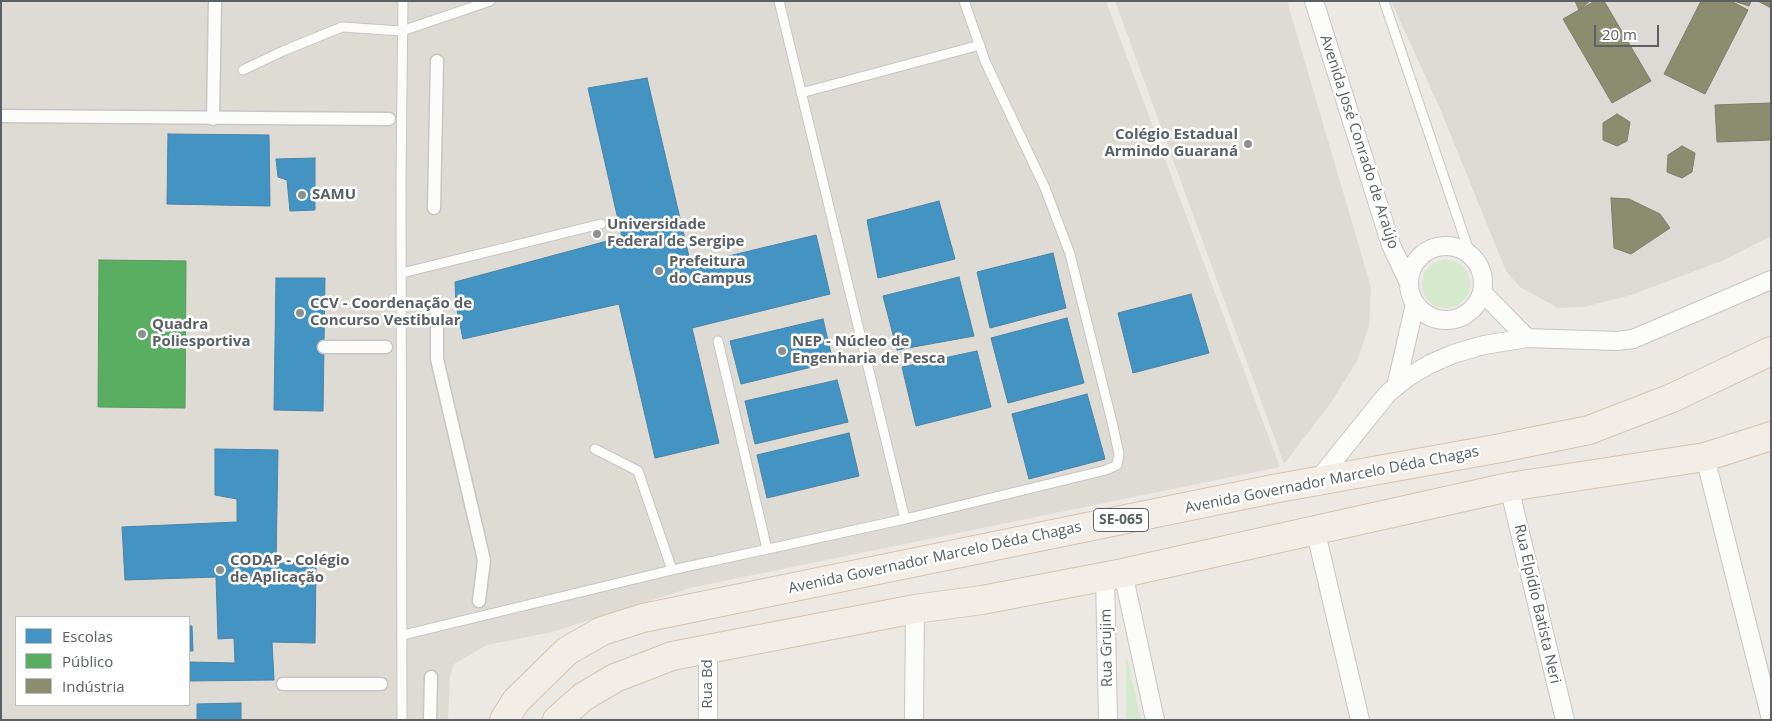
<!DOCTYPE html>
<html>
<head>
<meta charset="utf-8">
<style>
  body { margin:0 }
  #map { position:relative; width:1772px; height:721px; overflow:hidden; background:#ece8e4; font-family:"Open Sans",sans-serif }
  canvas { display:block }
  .frame { position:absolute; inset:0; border:2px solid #5a6064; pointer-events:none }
  .legend { position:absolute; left:15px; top:616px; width:175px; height:90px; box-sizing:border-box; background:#fff; border:1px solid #bdbfc1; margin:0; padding:6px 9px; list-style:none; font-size:15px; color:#5a6064 }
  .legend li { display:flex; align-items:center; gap:10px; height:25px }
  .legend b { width:25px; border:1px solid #bdbfc1 }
  .scale { position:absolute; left:1594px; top:25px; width:65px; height:22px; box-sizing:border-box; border:2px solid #5a6064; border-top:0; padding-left:6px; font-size:15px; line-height:18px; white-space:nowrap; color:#5a6064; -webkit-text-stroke:4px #fff; paint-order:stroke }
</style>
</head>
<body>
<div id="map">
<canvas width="1772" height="721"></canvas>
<div class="frame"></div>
<ul class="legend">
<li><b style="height:14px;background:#4393c3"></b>Escolas</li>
<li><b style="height:14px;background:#5aae61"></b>Público</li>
<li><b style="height:14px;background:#8c8c6e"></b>Indústria</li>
</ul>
<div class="scale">20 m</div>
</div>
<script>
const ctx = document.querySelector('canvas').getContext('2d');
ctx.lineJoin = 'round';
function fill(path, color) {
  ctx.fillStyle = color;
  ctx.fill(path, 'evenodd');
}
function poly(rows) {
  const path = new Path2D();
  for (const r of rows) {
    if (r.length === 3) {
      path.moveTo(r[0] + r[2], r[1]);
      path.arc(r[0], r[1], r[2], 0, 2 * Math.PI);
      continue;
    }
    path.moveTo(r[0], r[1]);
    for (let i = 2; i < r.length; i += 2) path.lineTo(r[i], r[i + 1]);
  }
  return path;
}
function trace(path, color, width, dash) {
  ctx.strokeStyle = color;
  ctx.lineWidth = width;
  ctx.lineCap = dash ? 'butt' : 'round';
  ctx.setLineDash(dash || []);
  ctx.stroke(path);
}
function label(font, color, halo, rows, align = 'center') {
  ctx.font = font + ' "Open Sans",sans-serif';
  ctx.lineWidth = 5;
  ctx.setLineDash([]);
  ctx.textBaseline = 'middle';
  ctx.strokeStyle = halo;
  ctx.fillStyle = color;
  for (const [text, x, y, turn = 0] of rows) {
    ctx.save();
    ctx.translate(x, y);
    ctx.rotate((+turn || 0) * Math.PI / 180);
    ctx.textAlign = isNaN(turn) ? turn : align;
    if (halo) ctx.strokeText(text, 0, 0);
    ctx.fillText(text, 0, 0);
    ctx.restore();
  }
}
fill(poly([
  [1391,1,1771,1,1771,236,1724,260,1631,295,1583,307,1558,308,1520,287,1506,271,1439,106]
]), '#ddd9d5');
fill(poly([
  [1,1,1106,1,1280,467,690,588,552,632,487,645,454,664,450,676,448,720,1,720],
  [16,617,189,617,189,705,16,705],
  [1115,1,1287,1,1371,287,1369,326,1357,361,1330,404,1284,464]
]), '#dedbd4');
fill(poly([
  [1446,284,24],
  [1126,654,1141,720,1126,720]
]), '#d5e9cd');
const schools = poly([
  [647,78,691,265,816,235,830,294,692,328,719,443,655,458,619,304,463,339,456,305,455,282,622,237,588,88,647,78],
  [168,134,269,135,270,206,167,204,168,134],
  [315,158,315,210,290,211,287,180,278,177,276,159,315,158],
  [939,201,955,259,878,278,867,220,939,201],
  [1053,253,1066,308,990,328,977,272,1053,253],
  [959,277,974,336,897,350,883,296,959,277],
  [276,278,325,278,323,411,274,410,276,278],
  [1191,294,1209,353,1133,373,1118,313,1191,294],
  [1067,318,1084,383,1008,403,991,338,1067,318],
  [823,319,833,362,741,384,730,341,823,319],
  [977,351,991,407,916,426,902,367,977,351],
  [837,380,848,422,755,444,745,401,837,380],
  [1087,394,1105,459,1029,479,1012,414,1087,394],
  [849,433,859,476,767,498,757,455,849,433],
  [215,449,278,450,276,563,316,563,315,643,272,642,274,680,189,681,189,662,235,663,234,638,218,639,216,577,125,580,122,527,237,522,237,499,215,495,215,449],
  [189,626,192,626,193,651,189,651,189,626],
  [241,703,241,720,197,720,197,704,241,703]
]);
fill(schools, '#4393c3');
trace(schools, '#4a84a6', 1);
const public = poly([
  [99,260,186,261,185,408,98,407,99,260]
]);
fill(public, '#5aae61');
trace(public, '#5a9762', 1);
const industry = poly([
  [1575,1,1590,1,1579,10,1575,1],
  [1595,1,1604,1,1651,81,1612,103,1563,19,1595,1],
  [1701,1,1731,1,1748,10,1705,94,1664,74,1701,1],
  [1734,1,1751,1,1749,6,1734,1],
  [1758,1,1771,1,1771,8,1758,1],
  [1771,103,1771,140,1717,142,1715,105,1771,103],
  [1617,114,1630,122,1627,141,1617,146,1603,140,1603,123,1617,114],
  [1682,146,1695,153,1692,172,1682,178,1667,172,1668,155,1682,146],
  [1611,198,1629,199,1660,214,1670,228,1631,254,1614,248,1611,198]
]);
fill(industry, '#8c8c6e');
trace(industry, '#7d7f6b', 1);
const service = poly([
  [779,1,905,519],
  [1384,1,1470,254],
  [243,70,283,51,342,27,402,31,490,1],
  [801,93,980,45],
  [402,273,601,224],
  [718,341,767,549],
  [595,449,638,471,672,570],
  [403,635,672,570,905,519,1106,470,1117,465,1119,454,1112,422,1070,254,1045,188,985,61,964,1],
  [402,720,401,177,403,1]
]);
const pedestrian = poly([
  [1,116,389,119],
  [213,119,215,1],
  [434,208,437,61],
  [437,303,437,359,484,560,479,601],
  [324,347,386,347],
  [283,684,381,684],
  [430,720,431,677]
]);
const minor = poly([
  [1314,1,1391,245,1408,281],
  [1446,283,37],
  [1483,293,1527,338,1617,341,1633,339,1771,280],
  [1396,387,1415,304],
  [1705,457,1771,719],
  [1317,481,1388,393,1408,377,1430,364,1453,354,1484,345,1527,338],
  [1509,487,1565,720],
  [1315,529,1360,720],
  [1123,573,1155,720],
  [1105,577,1108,720],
  [708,720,708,648],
  [914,720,915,609]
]);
const primary = poly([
  [504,720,516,701,567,651,602,631,643,618,1273,489,1501,448,1589,430,1672,398,1771,351],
  [557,720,583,697,615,678,672,656,915,609,982,600,1123,573,1509,487,1705,457,1771,436]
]);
trace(service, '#c7c6c6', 11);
trace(pedestrian, '#c7c6c6', 15);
trace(minor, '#c7c6c6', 20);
trace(primary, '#d6c4b0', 30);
trace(service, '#fcfcfb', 9);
trace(pedestrian, '#fcfcfb', 12);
trace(minor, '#fcfcfb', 18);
trace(primary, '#f2eee7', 28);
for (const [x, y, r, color] of [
  [1248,144,5,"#8d9091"],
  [302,195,5,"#8d9091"],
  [597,234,5,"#8d9091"],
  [659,271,5,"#8d9091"],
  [300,313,5,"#8d9091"],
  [142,334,5,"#8d9091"],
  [782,351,5,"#8d9091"],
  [220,570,5,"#8d9091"]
]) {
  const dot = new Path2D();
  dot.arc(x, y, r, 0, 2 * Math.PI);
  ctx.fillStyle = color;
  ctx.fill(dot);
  trace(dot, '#fff', 2);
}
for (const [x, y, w] of [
  [1121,520,55]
]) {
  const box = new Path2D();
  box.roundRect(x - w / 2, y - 11.5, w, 23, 4);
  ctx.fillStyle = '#fff';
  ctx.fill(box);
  trace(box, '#5a6064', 1);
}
label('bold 14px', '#5a6064', null, [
  ["SE-065",1121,520]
]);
label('bold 15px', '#5a6064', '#fff', [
  ["Colégio Estadual",1238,135,"right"],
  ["Armindo Guaraná",1238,152,"right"],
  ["SAMU",312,195],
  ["Universidade",607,225],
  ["Federal de Sergipe",607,242],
  ["Prefeitura",669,262],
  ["do Campus",669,279],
  ["CCV - Coordenação de",310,304],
  ["Concurso Vestibular",310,321],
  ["Quadra",152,325],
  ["Poliesportiva",152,342],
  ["NEP - Núcleo de",792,342],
  ["Engenharia de Pesca",792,359],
  ["CODAP - Colégio",230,561],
  ["de Aplicação",230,578]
], 'left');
label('15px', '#5a6064', '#fff', [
  ["Avenida José Conrado de Araújo",1359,142,72],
  ["Avenida Governador Marcelo Déda Chagas",1332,480,-11],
  ["Avenida Governador Marcelo Déda Chagas",935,558,-12],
  ["Rua Elpídio Batista Neri",1537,604,77],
  ["Rua Grujim",1107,648,-91],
  ["Rua Bd",708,684,-90]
]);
</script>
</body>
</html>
